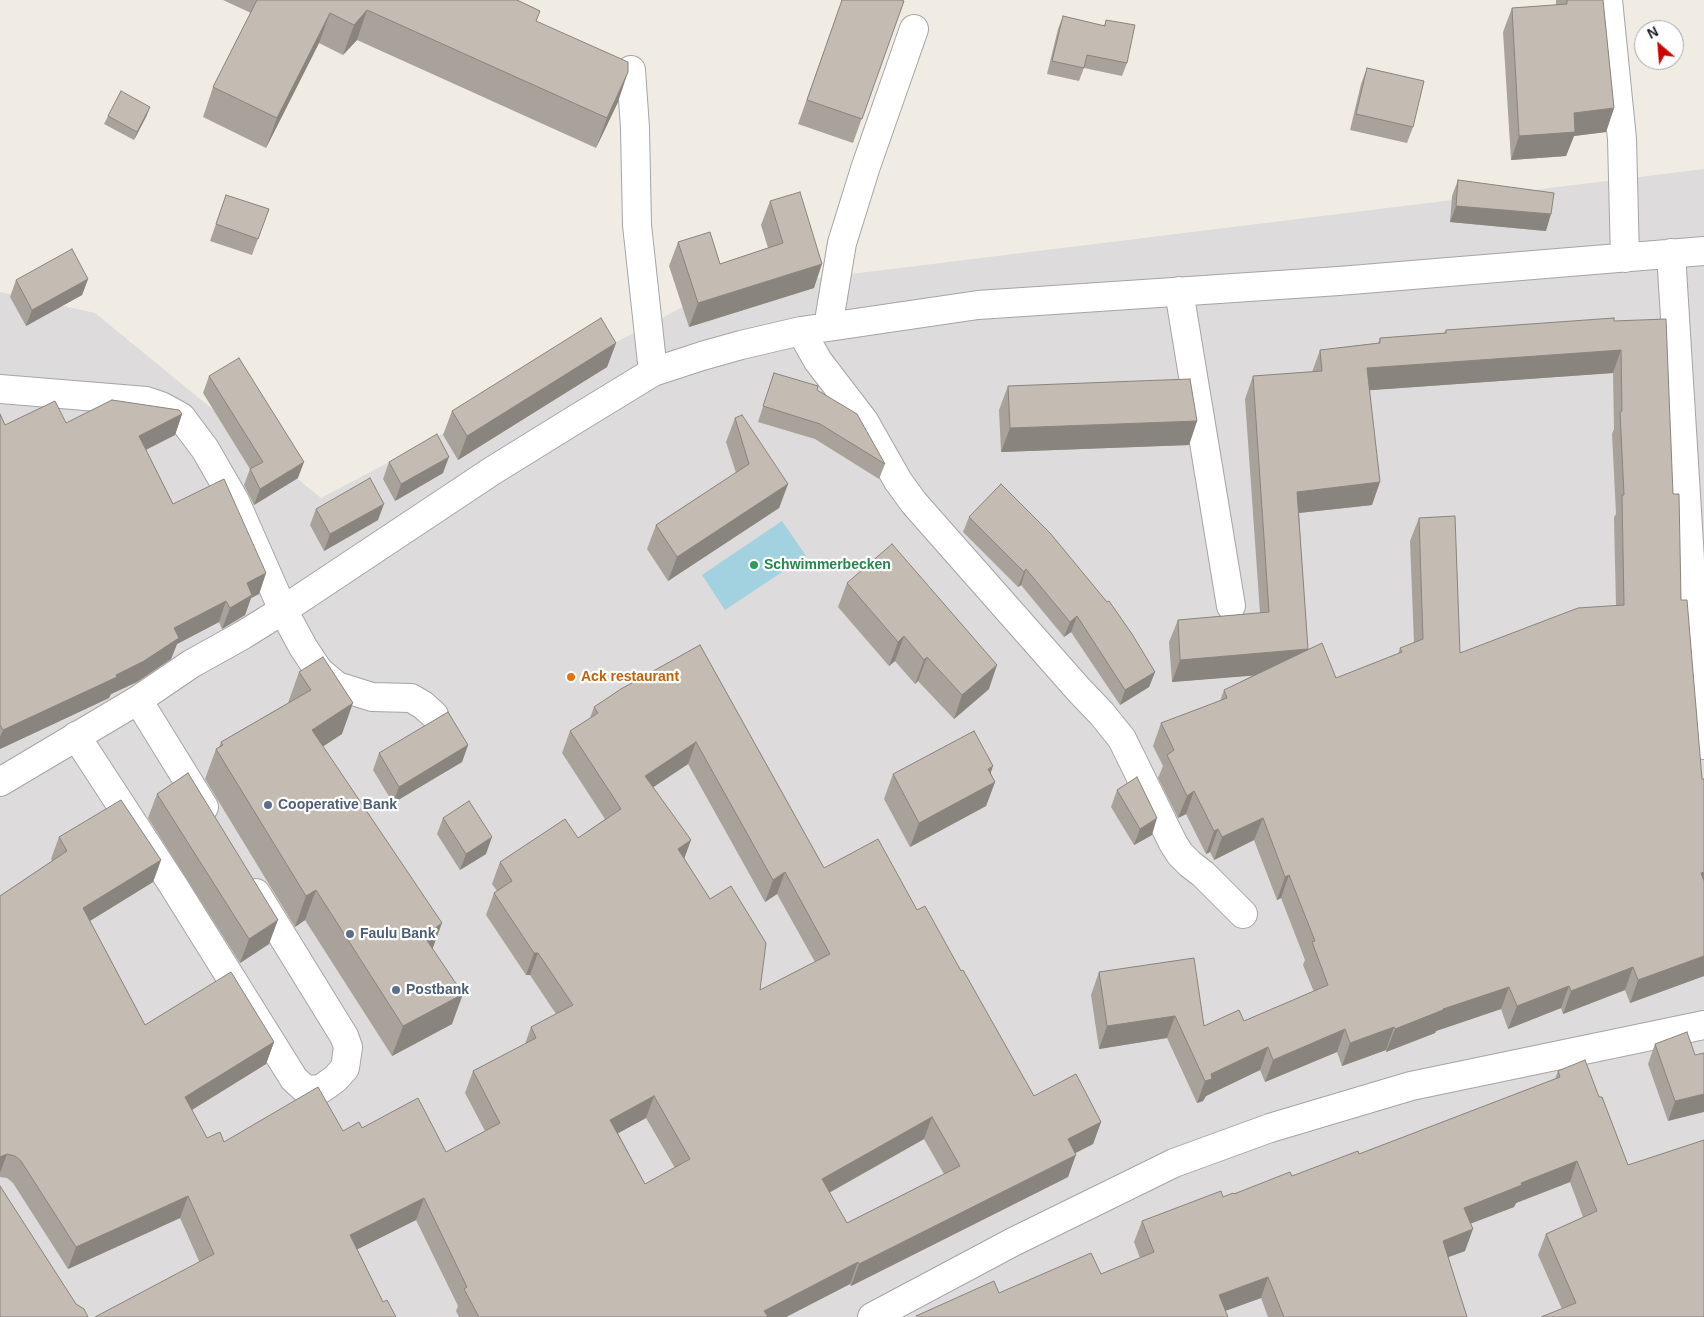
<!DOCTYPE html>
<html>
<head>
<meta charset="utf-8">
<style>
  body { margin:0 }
  #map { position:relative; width:1704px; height:1317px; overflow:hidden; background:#f0ece4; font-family:Arial,sans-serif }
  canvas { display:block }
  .north { position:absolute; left:1634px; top:20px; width:50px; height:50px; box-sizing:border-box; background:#fff; border:1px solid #a5a5a5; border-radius:50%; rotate:333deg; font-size:14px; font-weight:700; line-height:20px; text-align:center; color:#1e1e1e }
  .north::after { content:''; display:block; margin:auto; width:18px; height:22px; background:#cd0400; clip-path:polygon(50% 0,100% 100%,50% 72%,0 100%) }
</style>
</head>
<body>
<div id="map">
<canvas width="1704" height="1317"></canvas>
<div class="north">N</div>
</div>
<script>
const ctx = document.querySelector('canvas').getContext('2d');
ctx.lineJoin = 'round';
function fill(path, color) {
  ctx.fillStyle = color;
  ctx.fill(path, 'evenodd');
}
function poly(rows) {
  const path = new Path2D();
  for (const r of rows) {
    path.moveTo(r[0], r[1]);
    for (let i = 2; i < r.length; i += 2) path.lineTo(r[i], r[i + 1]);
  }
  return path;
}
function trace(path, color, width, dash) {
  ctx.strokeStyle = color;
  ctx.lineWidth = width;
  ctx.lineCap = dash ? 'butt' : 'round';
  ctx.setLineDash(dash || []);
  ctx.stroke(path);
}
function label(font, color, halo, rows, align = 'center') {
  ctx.font = font + ' Arial,sans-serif';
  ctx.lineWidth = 4.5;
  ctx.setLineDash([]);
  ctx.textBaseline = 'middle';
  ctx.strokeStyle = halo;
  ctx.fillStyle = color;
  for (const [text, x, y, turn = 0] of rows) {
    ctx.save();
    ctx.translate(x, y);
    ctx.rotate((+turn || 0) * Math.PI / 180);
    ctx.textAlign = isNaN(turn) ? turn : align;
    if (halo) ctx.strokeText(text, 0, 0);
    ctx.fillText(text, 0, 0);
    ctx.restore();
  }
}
fill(poly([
  [1704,169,1704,1317,0,1317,0,292,95,313,321,498,713,291]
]), '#dddbdb');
fill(poly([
  [782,521,806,556,725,610,702,575]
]), '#a2d1e0');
const minor = poly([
  [1608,0,1622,139,1625,258],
  [631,70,635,128,637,225,653,372],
  [1671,253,1695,640,1704,745],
  [1179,291,1231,606],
  [828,327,842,243,866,166,914,29],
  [801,331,818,361,864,421,898,481,914,503,1079,690,1102,714,1122,739,1173,843,1180,854,1190,864,1203,874,1243,914],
  [0,389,146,401,161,406,181,417,205,449,235,501,283,610,303,647,319,671,337,686,372,697,411,698,423,705,434,715],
  [138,700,204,807],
  [76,736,173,885,294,1079,306,1090,321,1089,335,1079,345,1068,348,1047,344,1036,256,893],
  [0,782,138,700,191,664,243,635,283,610,492,471,576,419,653,372,702,356,741,345,801,331,978,305,1339,281,1704,251],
  [872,1317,1013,1242,1174,1163,1270,1128,1411,1086,1704,1025]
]);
trace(minor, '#a5a5a5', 30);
trace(minor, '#fff', 28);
fill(poly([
  [223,0,517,0,540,11,536,21,618,102,596,148,357,40,343,55,319,43,266,148,203,117,213,87,251,13],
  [842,0,904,1,853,143,798,124],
  [1556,0,1603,0,1614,108,1606,132,1574,136,1566,156,1511,160,1503,32,1512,8,1556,5],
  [1063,16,1104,26,1106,20,1127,63,1122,76,1084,68,1079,81,1047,74,1058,29],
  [1367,68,1413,127,1407,143,1350,130,1361,84],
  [147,115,134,140,104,124,108,116],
  [1458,180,1546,231,1450,222,1452,196],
  [226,195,269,209,252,255,210,241],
  [770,201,814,288,689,327,669,266,678,242,720,264,768,248,761,225],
  [88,279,82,295,26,326,10,297,16,280],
  [1614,321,1673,494,1681,600,1704,976,1630,1003,1625,990,1563,1014,1561,1008,1508,1029,1501,1009,1436,1031,1435,1033,1386,1052,1386,1050,1342,1066,1337,1052,1265,1082,1260,1070,1206,1096,1203,1101,1197,1103,1167,1038,1099,1049,1091,995,1099,972,1204,1026,1244,1021,1314,992,1303,965,1305,960,1281,898,1277,900,1254,840,1214,860,1210,852,1206,854,1186,814,1178,818,1158,778,1163,766,1153,746,1161,723,1220,701,1224,690,1254,675,1172,682,1169,642,1178,620,1260,613,1245,399,1253,376,1312,372,1320,350,1378,343,1380,338,1444,333,1446,330],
  [1613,373,1614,429,1612,434,1616,514,1614,517,1616,605,1460,653,1419,518,1410,541,1414,643,1400,648,1398,654,1336,678,1307,650,1299,513,1372,505,1370,390],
  [616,343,607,367,458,460,443,435,452,411],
  [774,373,817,390,885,464,879,479,815,439,758,422],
  [209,376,298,478,254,505,244,485,250,469,203,393],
  [1008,386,1197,421,1189,445,1001,452,999,410],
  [0,414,5,425,66,423,182,414,175,435,146,450,173,504,266,573,259,594,251,598,245,615,222,629,219,622,177,644,171,659,137,682,111,694,109,698,0,749],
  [735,418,788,484,779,508,668,581,647,549,656,525,736,473,726,442],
  [389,462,443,473,395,501,383,479],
  [316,509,378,520,324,551,310,525],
  [969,517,1155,672,1149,687,1120,705,1071,632,1064,637,1021,585,1018,587,963,532],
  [847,583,989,689,954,719,918,681,915,684,895,661,889,666,838,607],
  [700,645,824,868,917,910,961,971,1034,1096,1101,1122,1093,1144,1075,1153,1068,1177,851,1286,850,1284,786,1317,459,1317,456,1311,458,1306,416,1220,357,1249,383,1302,199,1261,180,1218,68,1269,13,1183,7,1178,0,1177,0,896,52,861,51,859,59,837,161,860,153,882,90,921,145,1025,274,1042,266,1064,192,1110,207,1138,224,1142,343,1131,362,1128,446,1152,485,1131,465,1093,473,1071,525,1044,531,1027,556,1014,530,975,526,975,486,915,494,893,497,891,492,884,500,862,578,838,605,819,562,753,570,731,590,718,594,707],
  [688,764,765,902,777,894,815,962,760,990,684,858,653,787],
  [646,1118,675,1168,645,1184,618,1133],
  [924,1139,944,1174,847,1223,829,1193],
  [299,672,342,734,322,746,433,949,452,1024,392,1056,305,920,295,927,205,779,216,749,219,747,221,742,288,703],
  [468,745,462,762,393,803,373,770,379,753],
  [893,774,991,774,995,782,986,806,910,847,884,799],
  [1117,790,1152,835,1134,845,1111,807],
  [157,794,269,944,240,963,148,818],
  [443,818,486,854,460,870,437,834],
  [1655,1044,1695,1055,1668,1121,1648,1064],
  [1558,1071,1599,1097,1628,1165,1704,1317,1562,1309,1538,1255,1546,1234,1583,1217,1570,1182,1516,1203,1514,1207,1470,1224,1465,1251,1448,1257,1467,1317,1268,1317,1261,1298,1225,1311,1228,1317,916,1317,916,1316,999,1293,1101,1274,1140,1258,1134,1242,1142,1221,1292,1176,1359,1154,1555,1079]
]), '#a9a29a');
fill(poly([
  [367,10,357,40,343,55,354,25],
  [330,13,319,43,266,148,277,118],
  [628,72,618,102,596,148,607,118],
  [150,107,147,115,134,140,137,132],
  [1614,108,1606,132,1574,136,1566,156,1511,160,1519,136,1574,113],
  [1456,206,1551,214,1546,231,1450,222],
  [822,264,814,288,689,327,698,303],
  [88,279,82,295,26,326,32,310],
  [616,343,607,367,458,460,467,436],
  [1621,350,1613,373,1359,391,1367,368],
  [182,414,175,435,131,457,139,436],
  [1197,421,1189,445,1001,452,1010,428],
  [449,457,443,473,395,501,401,484],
  [304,462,298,478,254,505,260,489],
  [1380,482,1372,505,1289,514,1297,492],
  [788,484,779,508,668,581,677,557],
  [384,504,378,520,324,551,330,534],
  [1026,569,1021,585,1018,587,1024,572],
  [266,573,259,594,251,598,245,615,222,629,230,608,247,583],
  [226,601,219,622,177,644,171,659,137,682,111,694,109,698,0,749,0,737,3,730,116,675,174,628],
  [1077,616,1071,632,1064,637,1070,622],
  [904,636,895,661,889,666,898,642],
  [1308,649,1299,672,1172,682,1180,660],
  [927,657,918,681,915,684,924,660],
  [997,665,989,689,954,719,962,695],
  [1155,672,1149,687,1120,705,1125,690],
  [353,703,342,734,301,761,312,730],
  [696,742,688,764,637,798,645,776],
  [468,745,462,762,393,803,399,787],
  [993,766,986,787,995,782,986,806,910,847,919,823],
  [1194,791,1186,814,1178,818,1187,796],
  [1157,818,1152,835,1134,845,1140,829],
  [1263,818,1254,840,1214,860,1222,837],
  [1218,829,1210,852,1206,854,1214,831],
  [492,837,486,854,460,870,466,854],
  [691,840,683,862,678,849],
  [161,860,153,882,75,930,83,908],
  [785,872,777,894,765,902,773,880],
  [1704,872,1704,894,1701,873],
  [1289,875,1281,898,1277,900,1285,877],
  [316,890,305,920,295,927,306,896],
  [278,920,269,944,240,963,249,939],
  [442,923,431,953,424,936],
  [534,953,538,953,530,975,526,975],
  [1704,956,1704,976,1630,1003,1638,980],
  [1633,967,1625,990,1563,1014,1571,991],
  [1569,986,1561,1008,1508,1029,1517,1006],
  [1509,987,1501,1009,1436,1031,1435,1033,1386,1052,1395,1029,1443,1009],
  [463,994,452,1024,392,1056,403,1026],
  [1175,1016,1167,1038,1099,1049,1107,1026],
  [1394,1027,1386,1050,1342,1066,1350,1043],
  [1345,1029,1337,1052,1265,1082,1273,1060],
  [274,1042,266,1064,177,1119,185,1097],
  [1268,1047,1260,1070,1206,1096,1203,1101,1197,1103,1205,1081,1211,1074],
  [1704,1094,1704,1112,1668,1121,1675,1101],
  [654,1096,646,1118,602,1142,610,1120],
  [932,1117,924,1139,814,1201,822,1179],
  [1101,1122,1093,1144,1060,1161,1068,1139],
  [7,1154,0,1173,0,1157],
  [1076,1155,1068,1177,851,1286,859,1264],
  [1577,1161,1570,1182,1516,1203,1514,1207,1456,1229,1464,1208,1521,1183],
  [188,1196,180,1218,68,1269,76,1247],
  [424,1198,416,1220,342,1257,350,1235],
  [1473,1229,1465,1251,1435,1262,1443,1241],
  [858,1262,850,1284,786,1317,762,1317,764,1311],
  [1268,1277,1261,1298,1211,1316,1219,1295]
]), '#89847d');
const building = poly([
  [257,0,517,0,540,11,536,21,628,62,628,72,607,118,367,10,354,25,330,13,277,118,213,87,257,0],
  [842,0,901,0,904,1,862,119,807,100,842,0],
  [1567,0,1603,0,1614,108,1574,113,1575,132,1519,136,1512,8,1567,4,1567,0],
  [1063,16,1105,26,1106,20,1135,25,1127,63,1087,55,1084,68,1052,61,1063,16],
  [1367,68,1424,81,1413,127,1356,114,1367,68],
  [121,91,150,107,137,132,108,116,121,91],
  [1458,180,1554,193,1551,214,1456,206,1458,180],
  [800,192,822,264,698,303,678,242,710,232,720,264,783,243,770,201,800,192],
  [226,195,269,209,258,239,216,224,226,195],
  [72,249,88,279,32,310,16,280,72,249],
  [601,318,616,343,467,436,452,411,601,318],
  [1614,318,1614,321,1666,319,1673,494,1679,494,1681,600,1687,600,1702,779,1704,779,1704,872,1701,873,1704,881,1704,956,1638,980,1633,967,1571,991,1569,986,1517,1006,1509,987,1443,1009,1443,1010,1395,1029,1394,1027,1350,1043,1345,1029,1273,1060,1268,1047,1211,1074,1212,1079,1205,1081,1175,1016,1107,1026,1099,972,1194,958,1204,1026,1239,1010,1244,1021,1328,985,1312,942,1315,941,1289,875,1285,877,1263,818,1222,837,1218,829,1214,831,1194,791,1187,796,1167,755,1174,750,1161,723,1227,698,1224,690,1322,643,1336,678,1402,652,1400,648,1423,639,1419,518,1455,516,1460,653,1578,608,1624,605,1622,495,1624,495,1620,412,1622,411,1621,350,1367,368,1380,482,1297,492,1308,649,1180,660,1178,620,1269,612,1253,376,1322,371,1320,350,1380,343,1380,338,1446,333,1446,330,1614,318],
  [239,358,304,462,260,489,250,469,263,462,209,376,239,358],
  [774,373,818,386,817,390,857,414,885,464,820,424,763,406,774,373],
  [1190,379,1197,421,1010,428,1008,386,1190,379],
  [112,400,179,410,182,414,139,436,173,504,224,479,266,573,247,583,252,595,230,608,226,601,174,628,179,638,144,661,116,675,117,677,3,730,0,725,0,414,5,425,55,401,66,423,112,400],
  [742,415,788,484,677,557,656,525,749,464,735,418,742,415],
  [437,434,449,457,401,484,389,462,437,434],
  [370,478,384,504,330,534,316,509,370,478],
  [1001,484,1050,533,1107,602,1109,601,1132,634,1155,672,1125,690,1077,616,1070,622,1026,569,1024,572,969,517,1001,484],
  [892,544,997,665,962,695,927,657,924,660,904,636,898,642,847,583,892,544],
  [700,645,824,868,878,839,917,910,925,906,961,971,963,970,1034,1096,1076,1074,1101,1122,1068,1139,1076,1155,859,1264,858,1262,764,1311,768,1317,479,1317,464,1289,467,1287,424,1198,350,1235,383,1302,387,1300,396,1317,95,1317,214,1254,188,1196,76,1247,21,1161,15,1156,7,1154,0,1157,0,896,67,851,59,837,121,800,161,860,83,908,145,1025,231,972,274,1042,185,1097,207,1138,220,1132,224,1142,318,1087,343,1131,359,1122,362,1128,418,1098,446,1152,500,1123,473,1071,536,1038,531,1027,573,1005,538,953,534,953,494,893,512,881,500,862,565,819,578,838,621,809,570,731,598,713,594,707,621,689,700,645],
  [696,742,773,880,785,872,830,954,760,990,766,943,731,886,710,899,678,849,691,840,645,776,696,742],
  [654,1096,690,1159,645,1184,610,1120,654,1096],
  [932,1117,960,1166,847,1223,822,1179,932,1117],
  [323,657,353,703,312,730,442,923,424,936,463,994,403,1026,316,890,306,896,216,749,223,745,221,742,311,690,299,672,323,657],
  [448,712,468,745,399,787,379,753,448,712],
  [974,731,993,766,988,769,995,782,919,823,893,774,974,731],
  [188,773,278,920,249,939,157,794,188,773],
  [1137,777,1157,818,1140,829,1117,790,1137,777],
  [469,801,492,837,466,854,443,818,469,801],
  [1687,1032,1695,1055,1704,1053,1704,1094,1675,1101,1655,1044,1687,1032],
  [1585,1060,1599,1097,1602,1097,1628,1165,1704,1140,1704,1317,1541,1317,1576,1303,1546,1234,1597,1211,1577,1161,1521,1183,1522,1185,1464,1208,1473,1229,1443,1241,1467,1317,1284,1317,1268,1277,1219,1295,1228,1317,917,1317,916,1316,994,1281,999,1293,1091,1253,1101,1274,1154,1252,1142,1221,1221,1191,1223,1197,1233,1193,1234,1194,1290,1172,1292,1176,1358,1151,1359,1154,1560,1077,1558,1071,1585,1060],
  [0,1186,76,1304,84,1309,88,1317,0,1317,0,1186]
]);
fill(building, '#c4bcb3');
trace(building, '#89847d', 1);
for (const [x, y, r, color] of [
  [754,565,5,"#2e9e5b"],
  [571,677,5,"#e8710a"],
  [268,805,5,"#5c6f8a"],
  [350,934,5,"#5c6f8a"],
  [396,990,5,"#5c6f8a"]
]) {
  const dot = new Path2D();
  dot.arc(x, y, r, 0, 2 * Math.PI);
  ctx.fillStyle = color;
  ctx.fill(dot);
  trace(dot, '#fff', 2);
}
label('bold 14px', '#27864d', '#fff', [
  ["Schwimmerbecken",764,565]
], 'left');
label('bold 14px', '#c56008', '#fff', [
  ["Ack restaurant",581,677]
], 'left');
label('bold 14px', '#4e5e75', '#fff', [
  ["Cooperative Bank",278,805],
  ["Faulu Bank",360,934],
  ["Postbank",406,990]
], 'left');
</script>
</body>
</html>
